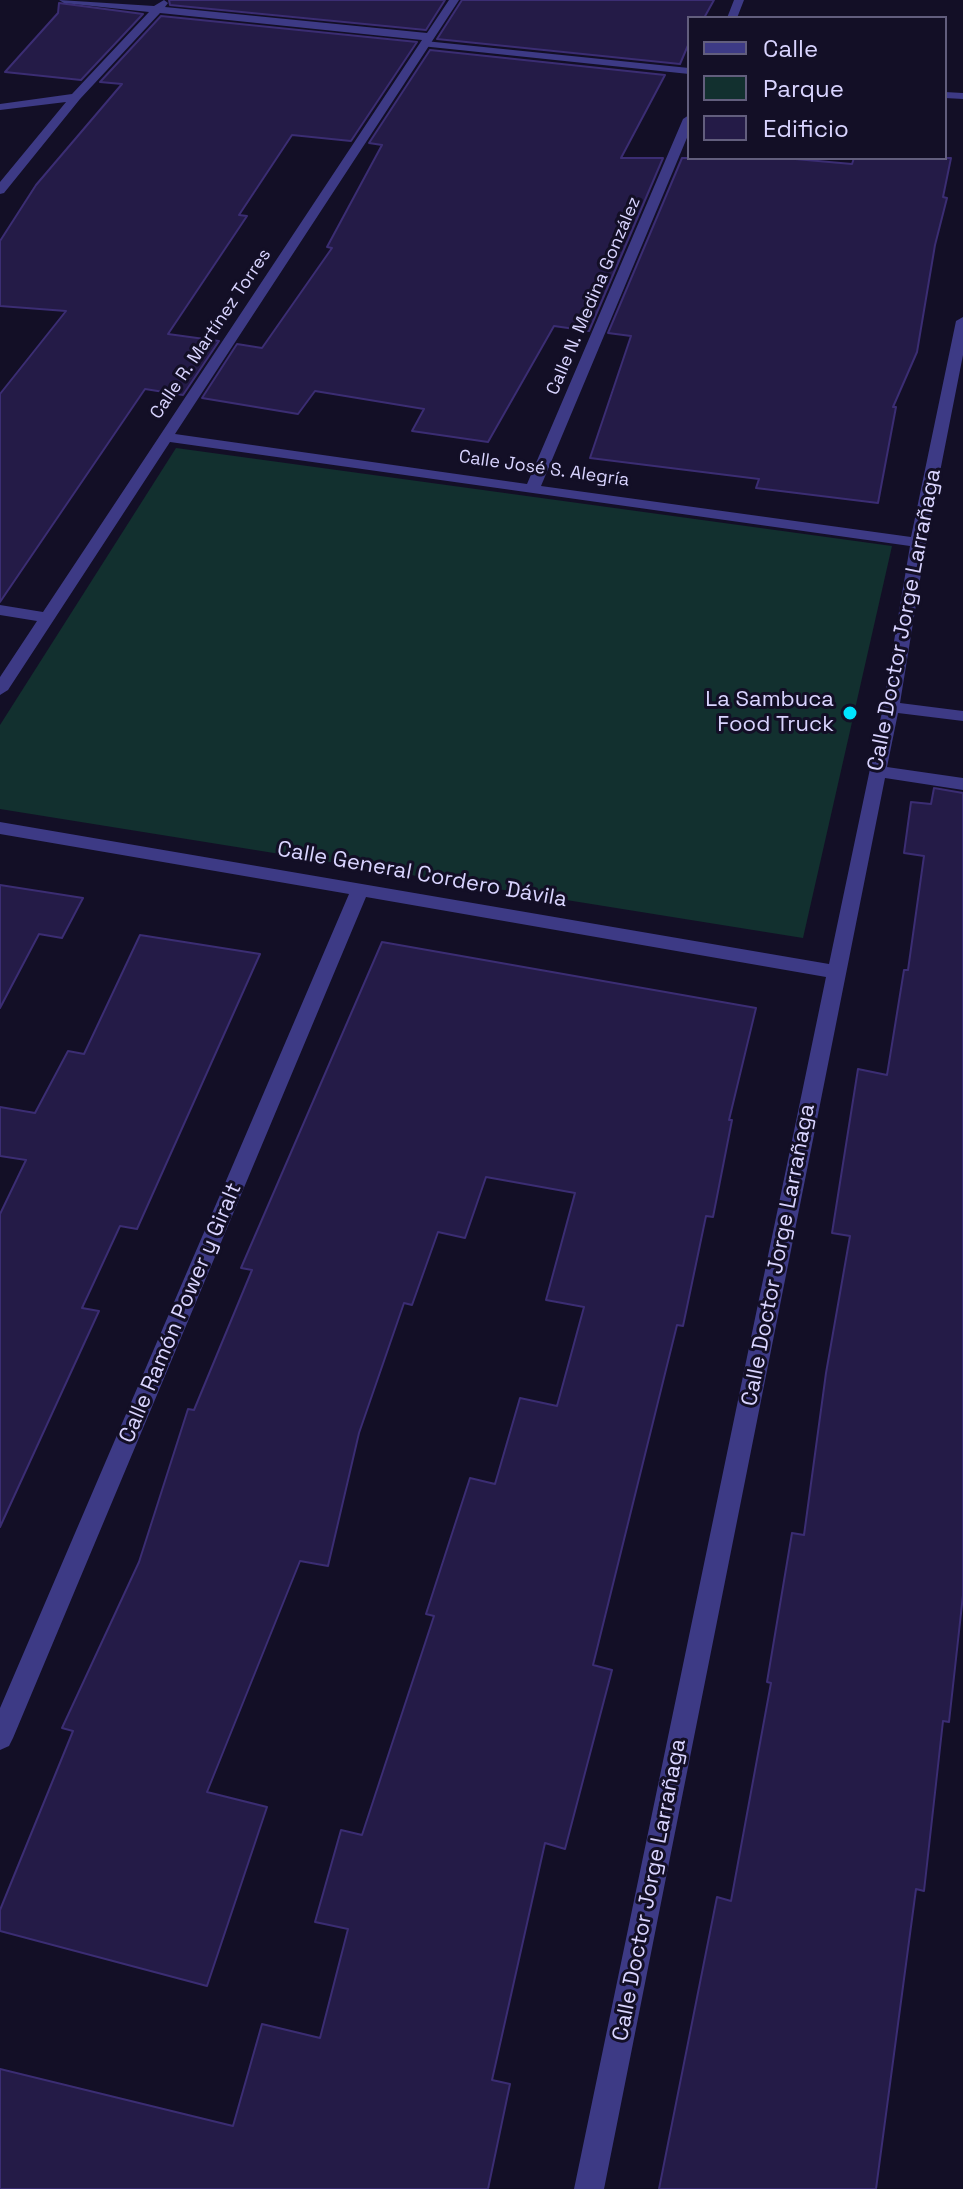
<!DOCTYPE html>
<html>
<head>
<meta charset="utf-8">
<style>
  body { margin:0 }
  #map { position:relative; width:963px; height:2189px; overflow:hidden; background:#130f26; font-family:"Space Grotesk",sans-serif }
  canvas { display:block }
  .legend { position:absolute; left:687px; top:16px; width:260px; height:144px; box-sizing:border-box; background:#130f26; border:2px solid #625e7d; margin:0; padding:10px 14px; list-style:none; font-size:24px; color:#d9d4ff }
  .legend li { display:flex; align-items:center; gap:16px; height:40px }
  .legend b { width:40px; border:2px solid #625e7d }
</style>
</head>
<body>
<div id="map">
<canvas width="963" height="2189"></canvas>
<ul class="legend">
<li><b style="height:10px;background:#3d3a85"></b>Calle</li>
<li><b style="height:22px;background:#12302f"></b>Parque</li>
<li><b style="height:22px;background:#241b47"></b>Edificio</li>
</ul>
</div>
<script>
const ctx = document.querySelector('canvas').getContext('2d');
ctx.lineJoin = 'round';
function fill(path, color) {
  ctx.fillStyle = color;
  ctx.fill(path, 'evenodd');
}
function poly(rows) {
  const path = new Path2D();
  for (const r of rows) {
    path.moveTo(r[0], r[1]);
    for (let i = 2; i < r.length; i += 2) path.lineTo(r[i], r[i + 1]);
  }
  return path;
}
function trace(path, color, width, dash) {
  ctx.strokeStyle = color;
  ctx.lineWidth = width;
  ctx.lineCap = dash ? 'butt' : 'round';
  ctx.setLineDash(dash || []);
  ctx.stroke(path);
}
function label(font, color, halo, rows, align = 'center') {
  ctx.font = font + ' "Space Grotesk",sans-serif';
  ctx.lineWidth = 6;
  ctx.setLineDash([]);
  ctx.textBaseline = 'middle';
  ctx.strokeStyle = halo;
  ctx.fillStyle = color;
  for (const [text, x, y, turn = 0] of rows) {
    ctx.save();
    ctx.translate(x, y);
    ctx.rotate((+turn || 0) * Math.PI / 180);
    ctx.textAlign = isNaN(turn) ? turn : align;
    if (halo) ctx.strokeText(text, 0, 0);
    ctx.fillText(text, 0, 0);
    ctx.restore();
  }
}
fill(poly([
  [176,448,892,546,803,938,0,809,0,725]
]), '#12302f');
const building = poly([
  [169,0,445,0,426,30,170,5,169,0],
  [462,0,714,0,704,18,689,18,689,43,680,64,437,39,462,0],
  [59,3,143,14,81,80,5,72,58,13,59,3],
  [161,16,417,42,351,141,292,135,239,215,247,216,168,334,219,341,183,395,145,389,0,602,0,394,66,311,0,306,0,241,36,185,122,84,100,82,161,16],
  [430,50,665,75,621,158,663,158,589,331,554,326,488,442,412,431,424,409,315,391,298,414,202,398,237,344,262,348,332,248,327,247,382,145,369,143,430,50],
  [682,158,784,158,852,164,854,158,951,158,943,197,947,198,935,245,917,352,893,407,896,407,878,503,756,488,759,479,590,458,631,336,608,333,682,158],
  [934,788,963,793,963,1595,949,1722,943,1721,924,1891,916,1889,876,2189,659,2189,717,1897,731,1901,771,1683,767,1682,792,1533,804,1535,826,1373,850,1236,832,1233,858,1069,887,1075,904,970,908,970,924,856,904,853,911,802,931,804,934,788],
  [0,885,83,898,62,938,39,934,0,1008,0,885],
  [140,935,260,954,137,1229,120,1226,82,1308,99,1311,0,1527,0,1214,26,1160,0,1156,0,1107,35,1113,68,1051,84,1054,140,935],
  [382,942,756,1008,729,1120,732,1120,713,1217,706,1216,683,1326,677,1325,593,1665,612,1670,565,1849,545,1843,492,2080,510,2084,488,2189,0,2189,0,2069,233,2126,262,2024,320,2038,348,1929,315,1922,341,1830,362,1835,434,1616,426,1614,470,1478,495,1484,520,1398,557,1406,584,1307,546,1300,575,1193,486,1177,465,1238,438,1232,412,1305,404,1303,359,1433,328,1566,300,1561,207,1792,267,1807,207,1986,0,1931,0,1910,73,1731,62,1728,139,1562,188,1409,194,1410,252,1270,241,1268,382,942]
]);
fill(building, '#241b47');
trace(building, '#3b2d73', 2);
fill(poly([
  [425,41,689,68,689,74,421,46,421,42,425,41],
  [945,92,963,93,963,99,945,98,945,92]
]), '#3d3a85');
fill(poly([
  [59,0,154,6,164,0,168,3,165,7,427,33,449,0,459,0,175,434,527,484,683,119,689,115,689,133,541,486,911,537,956,321,963,317,963,355,926,543,900,703,963,711,963,721,898,713,887,767,963,778,963,790,885,778,604,2189,574,2189,826,977,366,897,13,1738,9,1746,0,1750,0,1708,349,894,0,834,0,822,829,964,883,707,910,546,170,442,8,690,0,695,0,677,37,621,0,615,0,605,43,612,422,40,160,13,80,99,4,193,0,194,0,182,66,102,0,110,0,104,72,94,149,12,64,3,59,0],
  [734,0,744,0,737,18,727,18,734,0]
]), '#3d3a85');
for (const [x, y, r, color] of [
  [850,713,8,"#00e5ff"]
]) {
  const dot = new Path2D();
  dot.arc(x, y, r, 0, 2 * Math.PI);
  ctx.fillStyle = color;
  ctx.fill(dot);
  trace(dot, '#130f26', 3);
}
label('18px', '#d9d4ff', '#130f26', [
  ["Calle N. Medina González",594,296,-67],
  ["Calle R. Martínez Torres",211,334,-56],
  ["Calle José S. Alegría",544,469,8]
]);
label('22px', '#d9d4ff', '#130f26', [
  ["Calle Doctor Jorge Larrañaga",905,620,-79],
  ["Calle General Cordero Dávila",422,875,10],
  ["Calle Doctor Jorge Larrañaga",779,1255,-79],
  ["Calle Ramón Power y Giralt",181,1313,-67],
  ["Calle Doctor Jorge Larrañaga",650,1890,-79]
]);
label('22px', '#d9d4ff', '#130f26', [
  ["La Sambuca",834,700],
  ["Food Truck",834,725]
], 'right');
</script>
</body>
</html>
